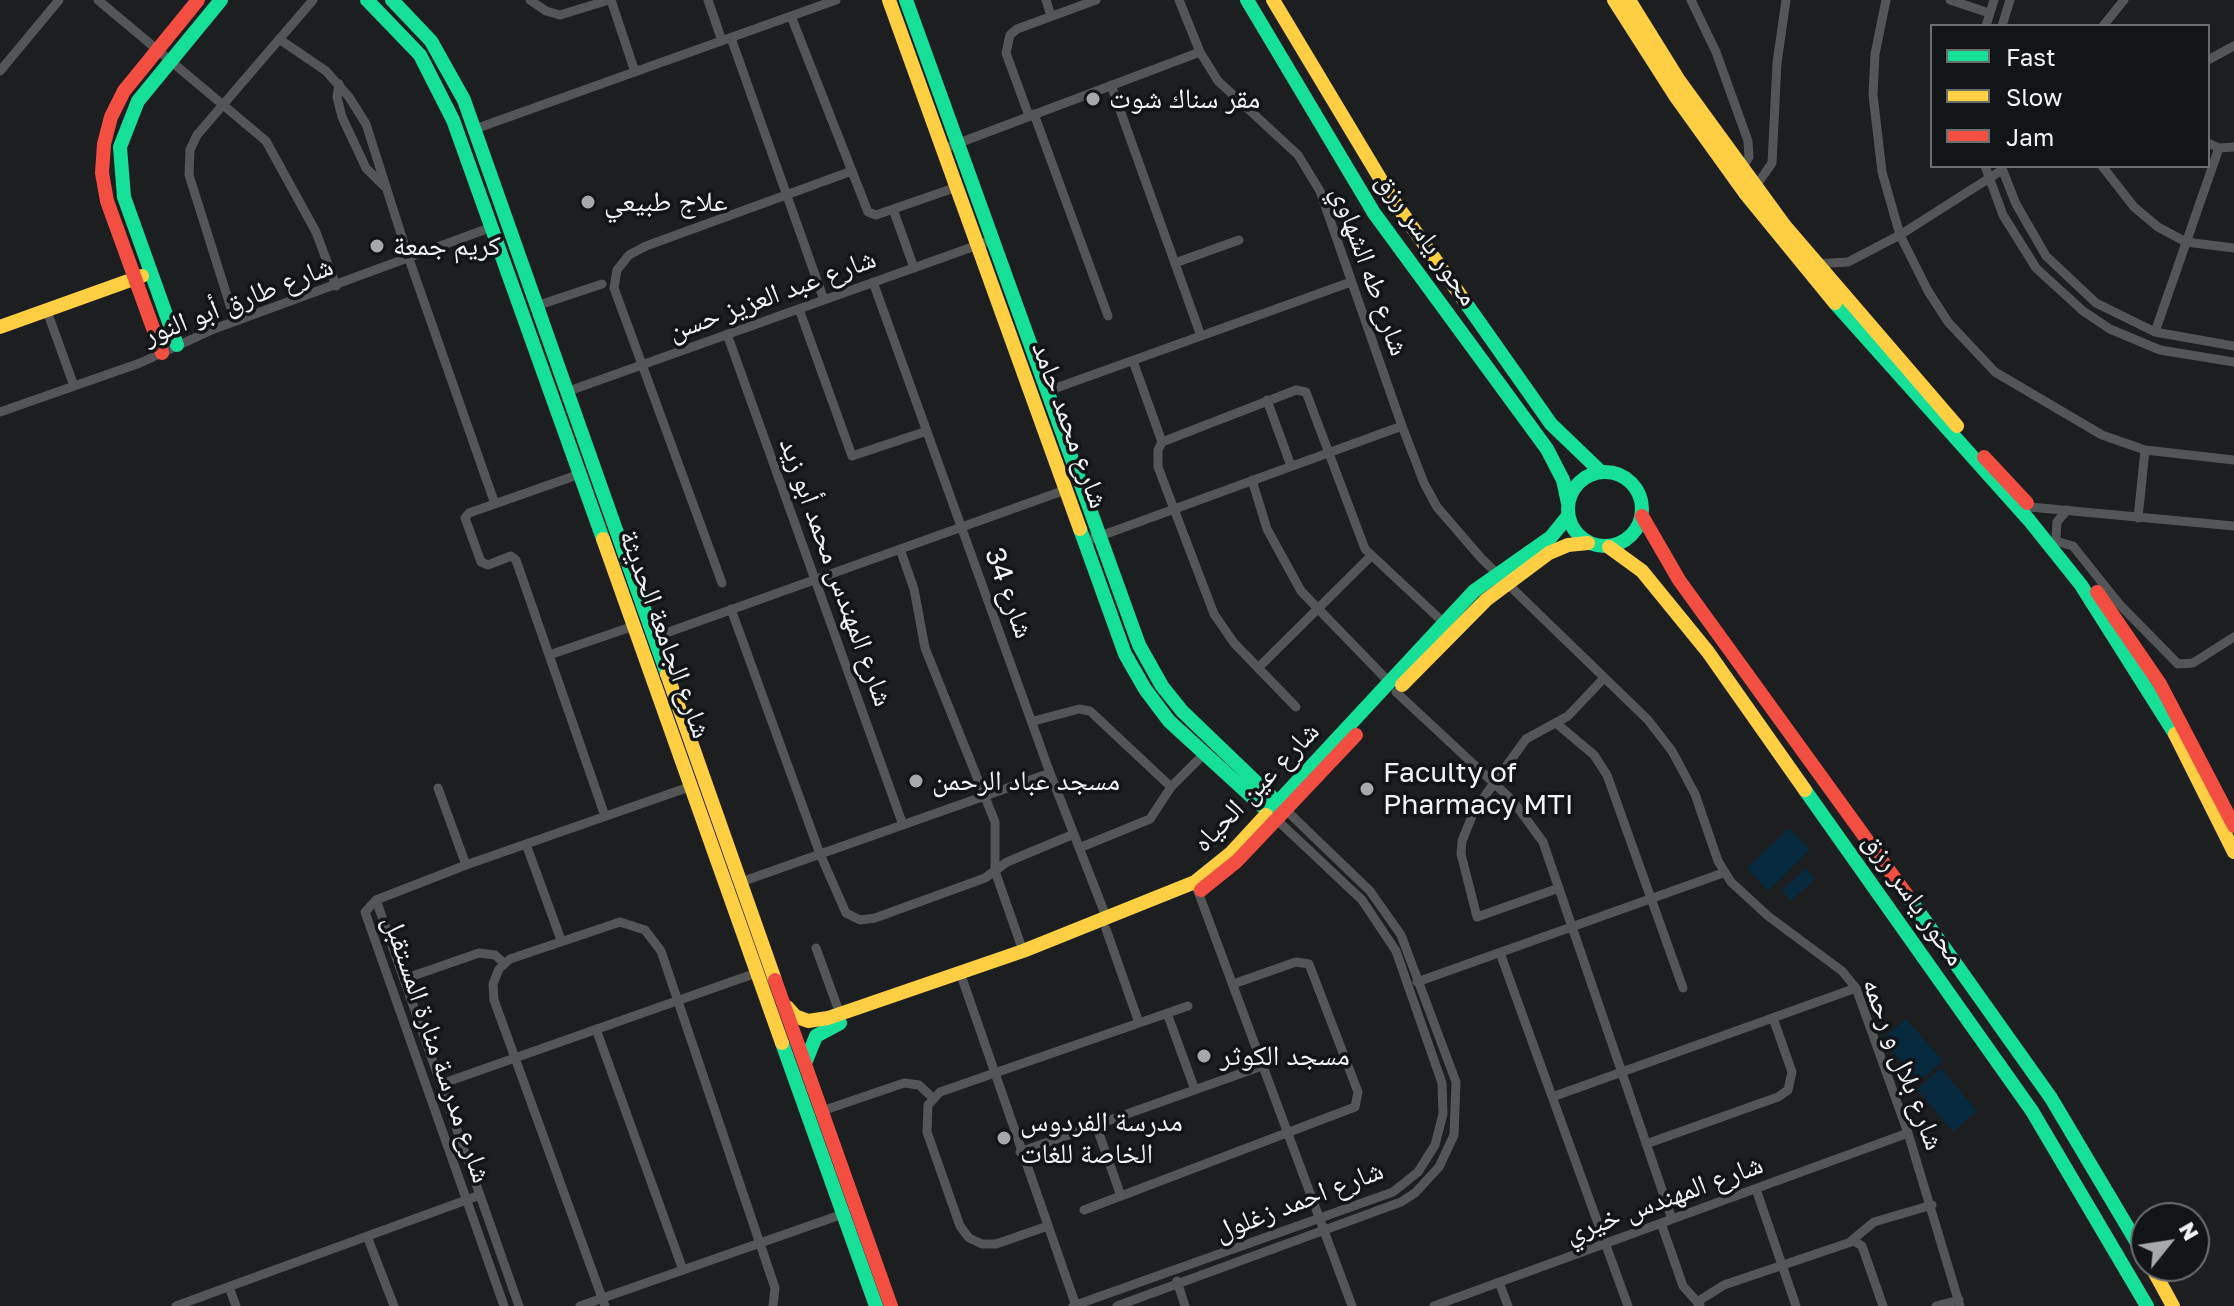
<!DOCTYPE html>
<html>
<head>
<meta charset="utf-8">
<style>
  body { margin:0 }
  #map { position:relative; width:2234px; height:1306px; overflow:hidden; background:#1c1e1f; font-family:"Golos Text",sans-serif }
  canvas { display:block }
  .legend { position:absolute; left:1930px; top:24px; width:280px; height:144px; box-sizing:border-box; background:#121517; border:2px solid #6b6e6f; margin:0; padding:10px 14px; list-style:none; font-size:24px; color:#f1f3f4 }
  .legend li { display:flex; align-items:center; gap:16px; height:40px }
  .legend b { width:40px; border:2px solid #6b6e6f }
  .north { position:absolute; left:2130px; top:1202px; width:80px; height:80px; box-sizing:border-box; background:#121517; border:2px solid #6b6e6f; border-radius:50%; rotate:60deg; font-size:22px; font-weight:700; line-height:32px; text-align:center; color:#f1f3f4 }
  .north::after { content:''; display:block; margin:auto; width:28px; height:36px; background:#a6a8a9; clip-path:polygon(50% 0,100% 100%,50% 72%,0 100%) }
</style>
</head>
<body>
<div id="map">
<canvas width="2234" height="1306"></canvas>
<ul class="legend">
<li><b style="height:10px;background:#16e098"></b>Fast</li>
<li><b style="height:10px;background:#ffcf43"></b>Slow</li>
<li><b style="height:10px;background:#f24e42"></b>Jam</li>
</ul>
<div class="north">N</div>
</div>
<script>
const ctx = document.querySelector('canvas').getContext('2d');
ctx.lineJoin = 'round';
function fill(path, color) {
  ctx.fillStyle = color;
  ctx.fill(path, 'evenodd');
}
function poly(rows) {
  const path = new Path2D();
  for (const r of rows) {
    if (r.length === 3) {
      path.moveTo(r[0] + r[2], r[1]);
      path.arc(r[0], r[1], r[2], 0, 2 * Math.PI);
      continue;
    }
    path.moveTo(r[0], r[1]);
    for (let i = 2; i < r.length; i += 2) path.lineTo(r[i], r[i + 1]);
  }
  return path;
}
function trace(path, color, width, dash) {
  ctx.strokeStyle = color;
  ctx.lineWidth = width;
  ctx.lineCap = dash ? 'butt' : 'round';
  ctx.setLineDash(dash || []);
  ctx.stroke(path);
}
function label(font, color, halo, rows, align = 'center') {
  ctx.font = font + ' "Golos Text","Noto Naskh Arabic",sans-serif';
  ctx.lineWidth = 7;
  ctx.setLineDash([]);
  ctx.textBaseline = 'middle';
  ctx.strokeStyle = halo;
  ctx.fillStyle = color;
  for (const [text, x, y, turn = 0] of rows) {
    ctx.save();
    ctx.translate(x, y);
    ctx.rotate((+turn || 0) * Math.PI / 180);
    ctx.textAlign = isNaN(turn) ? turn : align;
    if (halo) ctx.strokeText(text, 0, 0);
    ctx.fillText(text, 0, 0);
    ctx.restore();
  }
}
fill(poly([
  [1789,828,1810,850,1768,891,1747,868],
  [1806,868,1815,879,1791,901,1782,890],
  [1906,1019,1943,1061,1919,1082,1882,1039],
  [1941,1068,1977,1111,1953,1132,1917,1089]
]), '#07293d');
trace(poly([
  [98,0,266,141,316,232,336,286],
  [530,0,546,11,560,15,609,0],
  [611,0,635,72],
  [708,0,722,41],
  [1046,0,1051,16],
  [1179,0,1200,52,1218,81,1298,155,1320,191,1402,426,1424,483,1437,507,1481,558,1648,720,1672,751,1695,794,1718,861,1731,882,1768,916,1842,971,1856,988,1908,1133,1960,1306],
  [1691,0,1716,52,1748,141,1749,157,1742,168],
  [1886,0,1875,54,1873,95,1882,172,1900,235,1928,291,1948,322,1995,372,2102,435,2145,450,2234,460],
  [1950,0,1989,13],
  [791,16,868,212,876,215,957,187],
  [1986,26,1994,0],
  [2002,26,2010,0],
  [2103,26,2124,0],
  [731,38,824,300],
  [279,39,326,71,349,97,366,124,409,259,495,504],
  [2208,60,2234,46],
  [0,71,59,0],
  [339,84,337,97,342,117,366,168,384,186],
  [1111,85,1201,336],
  [1034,114,1108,316],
  [1029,116,1006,53,1010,35,1017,29,1096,0],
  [475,129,836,0],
  [2208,143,2219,148,2234,147],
  [943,149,1200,52],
  [1985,166,2003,215,2036,268,2083,311,2110,329,2160,350,2234,362],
  [2001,166,2016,204,2046,256,2096,303,2155,332,2234,346],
  [2102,166,2134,207,2158,227,2186,242,2234,248],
  [1756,186,1772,163,1777,63,1786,0],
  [893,209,914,268],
  [1175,263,1239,240],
  [1815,264,1848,262,1900,235,2002,170],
  [873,282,1050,773,1107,919],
  [536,306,602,284],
  [799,309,852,456,927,431],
  [47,311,74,386],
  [235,321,189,175,190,150,197,135,313,0],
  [2155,332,2219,148],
  [727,334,903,825],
  [1133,361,1162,442],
  [566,392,992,240],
  [1045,392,1351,282],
  [1267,400,1291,466],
  [0,412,140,363,214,329,492,227],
  [1162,442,1296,390,1306,392,1365,549,1444,623],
  [1162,442,1158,450,1158,467,1214,614,1234,643,1296,707],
  [580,474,469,513,465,518,481,562,488,565,511,556,516,560,605,816],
  [1252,480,1267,529,1301,591,1391,684],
  [2030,507,2234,526],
  [2138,518,2145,450],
  [2056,538,2057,522,2067,510],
  [1084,542,1402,426],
  [2059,542,2073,546,2120,605,2178,664,2193,663,2234,637],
  [900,549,914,589,925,648,995,822,995,871,1023,951],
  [722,583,614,288,617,270,629,255,646,246,852,171],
  [731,609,820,854,846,913,860,920,875,918,985,878,1007,862,1074,834],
  [652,638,1068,489],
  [549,655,634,626],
  [1258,668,1371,556],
  [1396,692,1513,801,1543,842,1672,1219],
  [1034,721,1079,709,1090,711,1171,787],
  [1556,723,1594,755,1607,775,1683,988],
  [438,788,466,865],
  [526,844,561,940],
  [1079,848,1150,819,1171,787,1205,753],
  [741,882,1050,773],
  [1196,886,1352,1306],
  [1559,888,1477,917,1461,854,1462,841,1474,811,1526,739,1568,716,1604,678],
  [376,900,519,1306],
  [1106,929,1139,1023],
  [816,948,840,1014],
  [1500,953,1628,1306],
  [404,979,479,953,495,955,504,963],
  [963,981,1076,1306],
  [1417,982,1723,873],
  [1167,1013,1195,1090],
  [596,1029,683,1270],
  [441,1084,759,972],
  [1555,1096,1856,988],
  [822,1111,904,1083,919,1085,933,1098],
  [1096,1125,1121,1196],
  [1646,1144,1778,1097,1788,1090,1792,1072,1773,1018],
  [1020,1152,1262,1066],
  [1756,1189,1796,1306],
  [1084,1210,1355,1107,1358,1092,1309,964,1296,962,1233,984],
  [1661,1223,1683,1286,1700,1305],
  [1045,1227,996,1244,982,1244,969,1238,960,1226,927,1132,928,1105,940,1092,1188,1006],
  [367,1236,394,1306],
  [1851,1241,1874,1222,1932,1205],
  [1177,1281,1185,1306],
  [1499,1282,1508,1306],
  [229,1287,236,1306],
  [1697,1302,1724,1285,1854,1241,1862,1246,1883,1306],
  [176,1306,480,1195],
  [504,1306,365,912,376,900,466,865,692,786],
  [580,1306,843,1214],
  [605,1306,494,1000,493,984,499,969,510,959,620,922,645,930,661,951,775,1288,773,1306],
  [1073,1306,1393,1192,1418,1172,1435,1145,1443,1114,1442,1083,1396,951,1362,900,1277,820],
  [1117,1306,1401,1202,1415,1193,1439,1167,1454,1135,1456,1082,1401,935,1370,891,1286,810],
  [1434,1306,1908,1133],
  [1936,1306,1959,1300]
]), '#545556', 9);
trace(poly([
  [367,0,420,55,453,120,603,539],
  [392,0,431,41,464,100,667,674],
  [906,0,1139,645,1162,686,1182,711,1282,807],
  [1247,0,1374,213,1547,449,1563,480,1568,503],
  [1463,299,1551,424,1601,472],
  [1835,303,2029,520,2081,585,2175,734],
  [177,345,124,197,120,147,138,101,221,0],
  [1605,509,37],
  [1080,529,1125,654,1145,689,1169,721,1275,818],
  [1805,790,2032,1111,2147,1306],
  [1266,815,1474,591,1551,537,1568,516],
  [1909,898,2051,1098,2146,1258],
  [782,1043,876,1306],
  [806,1061,816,1036,840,1023]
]), '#16e098', 14);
trace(poly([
  [889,0,1080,529],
  [1273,0,1393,200,1463,299],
  [1614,0,1676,97,1745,193,1835,303],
  [1629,0,1678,79,1785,226,1957,426],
  [0,327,142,276],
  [603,539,782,1043],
  [1609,547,1642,571,1708,652,1805,790],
  [667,674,775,980],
  [1402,685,1486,600,1549,553,1568,545,1588,543],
  [2175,734,2234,852],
  [787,1007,795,1016,808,1021,828,1018,1023,951,1195,882,1231,853,1266,815],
  [2151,1266,2173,1306]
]), '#ffcf43', 14);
trace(poly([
  [162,353,107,201,102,173,104,144,111,117,124,91,198,0],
  [1984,457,2027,503],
  [1642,516,1679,580,1909,898],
  [2097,592,2160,684,2234,826],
  [1201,890,1237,861,1356,735],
  [775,980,891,1306]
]), '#f24e42', 14);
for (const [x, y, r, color] of [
  [1093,99,8,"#a6a8a9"],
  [588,202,8,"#a6a8a9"],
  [377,246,8,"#a6a8a9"],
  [916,781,8,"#a6a8a9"],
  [1367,789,8,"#a6a8a9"],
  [1204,1056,8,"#a6a8a9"],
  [1004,1138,8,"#a6a8a9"]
]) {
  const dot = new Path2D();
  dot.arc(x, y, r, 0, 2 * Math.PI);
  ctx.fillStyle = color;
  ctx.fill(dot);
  trace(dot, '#121517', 3);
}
label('28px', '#f1f3f4', '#121517', [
  ["مقر سناك شوت",1109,99],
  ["علاج طبيعي",604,202],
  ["كريم جمعة",393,246],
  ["Faculty of",1383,773],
  ["Pharmacy MTI",1383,805],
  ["مسجد عباد الرحمن",932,781],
  ["مسجد الكوثر",1220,1056],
  ["مدرسة الفردوس",1020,1122],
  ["الخاصة للغات",1020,1154]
], 'left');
label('28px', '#f1f3f4', '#121517', [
  ["محور ياسر رزق",1427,239,55],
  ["شارع طه الشهاوي",1370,271,70],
  ["شارع عبد العزيز حسن",772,295,-20],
  ["شارع طارق أبو النور",238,301,-21],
  ["شارع محمد حامد",1070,425,70],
  ["شارع المهندس محمد أبو زيد",836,572,70],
  ["شارع 34",1009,593,70],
  ["شارع الجامعة الحديثة",665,634,70],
  ["شارع عين الحياه",1256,787,-46],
  ["محور ياسر رزق",1914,899,55],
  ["شارع مدرسة منارة المستقبل",437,1049,71],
  ["شارع بلال و رحمه",1903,1064,69],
  ["شارع المهندس خيري",1664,1199,-20],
  ["شارع احمد زغلول",1299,1201,-21]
]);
</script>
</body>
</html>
